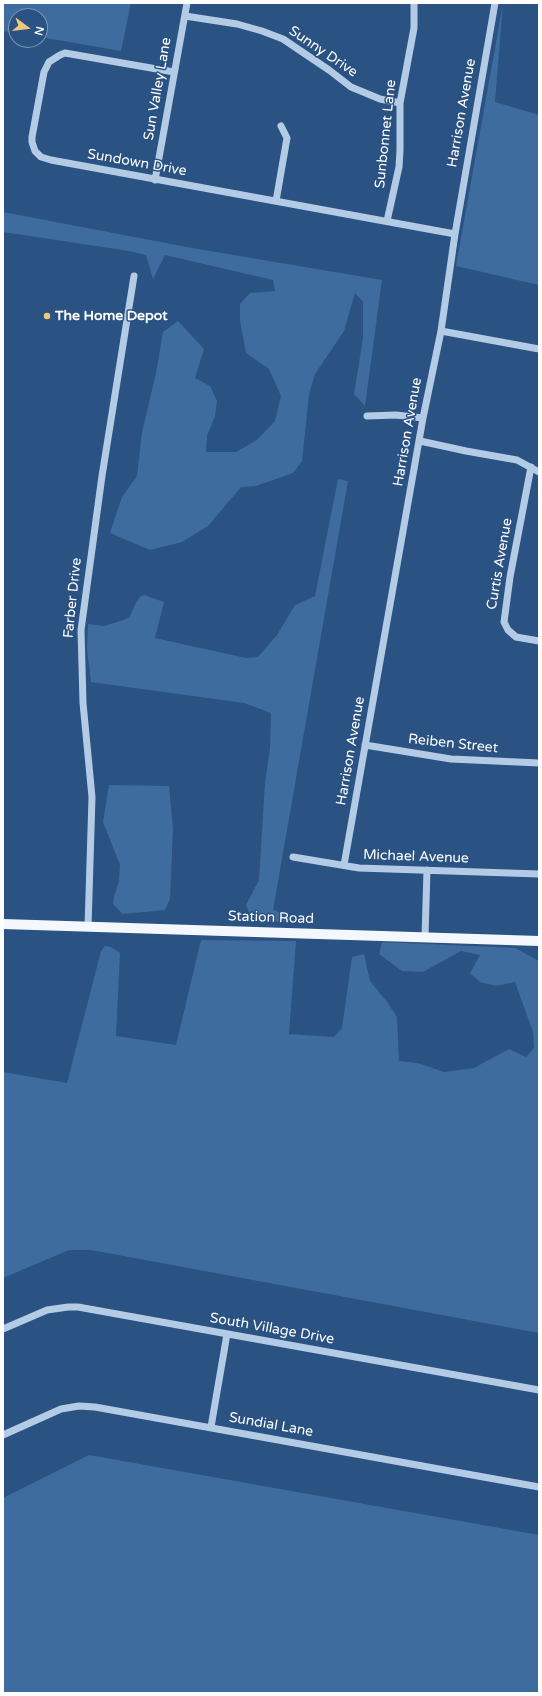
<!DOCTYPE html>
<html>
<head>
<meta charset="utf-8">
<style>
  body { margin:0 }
  #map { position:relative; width:542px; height:1696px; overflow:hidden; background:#2a5283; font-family:"Varela Round",sans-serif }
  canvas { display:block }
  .frame { position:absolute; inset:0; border:4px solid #fff; pointer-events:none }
  .north { position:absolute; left:8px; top:8px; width:40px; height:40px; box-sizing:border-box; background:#2a5283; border:1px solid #7f97b5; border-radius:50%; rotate:105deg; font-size:11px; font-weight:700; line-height:16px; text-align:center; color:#fff }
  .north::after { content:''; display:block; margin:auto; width:14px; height:18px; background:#ecca7b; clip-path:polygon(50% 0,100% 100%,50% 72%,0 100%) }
</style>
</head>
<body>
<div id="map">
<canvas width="542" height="1696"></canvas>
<div class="frame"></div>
<div class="north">N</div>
</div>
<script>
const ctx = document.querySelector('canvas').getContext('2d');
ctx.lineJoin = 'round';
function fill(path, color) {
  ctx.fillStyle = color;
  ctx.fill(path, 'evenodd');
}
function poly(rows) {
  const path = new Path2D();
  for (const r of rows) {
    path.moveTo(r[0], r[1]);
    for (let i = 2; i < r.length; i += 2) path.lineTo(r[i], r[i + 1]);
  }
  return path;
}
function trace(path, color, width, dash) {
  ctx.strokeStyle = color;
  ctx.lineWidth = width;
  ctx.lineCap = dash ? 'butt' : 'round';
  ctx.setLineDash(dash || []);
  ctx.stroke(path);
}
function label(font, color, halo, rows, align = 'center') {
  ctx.font = font + ' "Varela Round",sans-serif';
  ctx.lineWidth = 3;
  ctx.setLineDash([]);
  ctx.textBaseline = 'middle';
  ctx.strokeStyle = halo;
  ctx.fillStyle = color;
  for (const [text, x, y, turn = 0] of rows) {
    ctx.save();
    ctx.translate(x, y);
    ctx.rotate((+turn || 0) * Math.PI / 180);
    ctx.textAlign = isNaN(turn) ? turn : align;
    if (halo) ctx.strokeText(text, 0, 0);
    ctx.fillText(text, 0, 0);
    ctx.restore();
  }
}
fill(poly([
  [3,3,131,3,121,51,40,37,40,16,16,16,16,33,3,31],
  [503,3,495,102,539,115,539,285,456,266],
  [3,212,192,248,382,280,365,406,354,394,363,338,363,302,355,293,344,331,315,374,309,394,302,461,293,473,256,486,241,487,208,526,182,542,150,550,110,533,122,497,137,476,142,432,156,373,163,332,178,321,204,349,195,378,210,386,217,401,215,416,207,436,206,452,236,452,257,440,275,421,281,396,269,369,246,353,240,321,240,304,250,293,275,291,273,280,165,255,153,279,146,255,129,251,3,232],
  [338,479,348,481,273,910,285,914,290,922,252,920,246,905,259,880,265,783,270,748,271,713,244,703,91,682,87,649,88,624,105,626,129,618,136,603,140,597,144,595,164,602,155,638,246,658,258,657,277,635,295,605,315,596],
  [109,785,169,786,173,829,170,899,165,910,123,914,113,904,114,896,119,882,120,865,103,822],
  [201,940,296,941,289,1034,334,1037,342,1028,352,957,364,954,370,981,387,1002,397,1017,399,1061,418,1063,444,1072,474,1068,509,1049,526,1057,534,1048,533,1032,515,982,496,986,480,982,470,973,480,955,461,951,423,972,402,971,379,954,382,942,515,948,539,961,539,1333,91,1250,69,1250,3,1278,3,1072,67,1083,101,951,105,946,111,947,120,953,116,1036,176,1045],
  [89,1455,539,1535,539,1693,3,1693,3,1498]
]), '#3f6c9f');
trace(poly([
  [185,16,237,24,262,31,283,39,329,70,351,87,380,99,400,103],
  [174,72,65,53,60,55,49,62,44,72,32,137,32,142,35,151,41,157,51,160,455,234],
  [155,180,187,3],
  [276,201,287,138,281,126],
  [387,221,399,167,400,150,400,103,414,28,414,3],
  [441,331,539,349],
  [367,416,396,415,423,418],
  [420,441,466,451,517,460,539,472],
  [531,467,510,577,504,622,508,630,516,637,539,641],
  [365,745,451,759,539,763],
  [293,857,359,868,539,874],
  [344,865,423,418,441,331,455,234,495,3],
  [88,927,92,797,83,703,81,630,102,476,134,276],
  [425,937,427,870],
  [3,1329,47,1310,68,1307,78,1307,539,1390],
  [211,1427,227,1334],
  [3,1435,61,1409,79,1406,95,1407,539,1487]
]), '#b4cbe6', 7);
trace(poly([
  [3,924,539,941]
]), '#f4f8fe', 10);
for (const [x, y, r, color] of [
  [47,316,4,"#ecca7b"]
]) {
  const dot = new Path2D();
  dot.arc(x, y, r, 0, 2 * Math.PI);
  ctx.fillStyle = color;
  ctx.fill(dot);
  trace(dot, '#2a5283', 1.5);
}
label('14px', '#fff', '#2a5283', [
  ["Sunny Drive",323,52,34],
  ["Sun Valley Lane",158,89,-80],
  ["Harrison Avenue",462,113,-80],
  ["Sunbonnet Lane",386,134,-84],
  ["Sundown Drive",137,163,10],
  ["Harrison Avenue",408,432,-80],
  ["Curtis Avenue",500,564,-80],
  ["Farber Drive",73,598,-84],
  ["Reiben Street",453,744,6],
  ["Harrison Avenue",351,751,-80],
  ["Michael Avenue",416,857,2],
  ["Station Road",271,918,2],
  ["South Village Drive",272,1329,10],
  ["Sundial Lane",271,1425,10]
]);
label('bold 14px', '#fff', '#2a5283', [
  ["The Home Depot",55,316]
], 'left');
</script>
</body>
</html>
